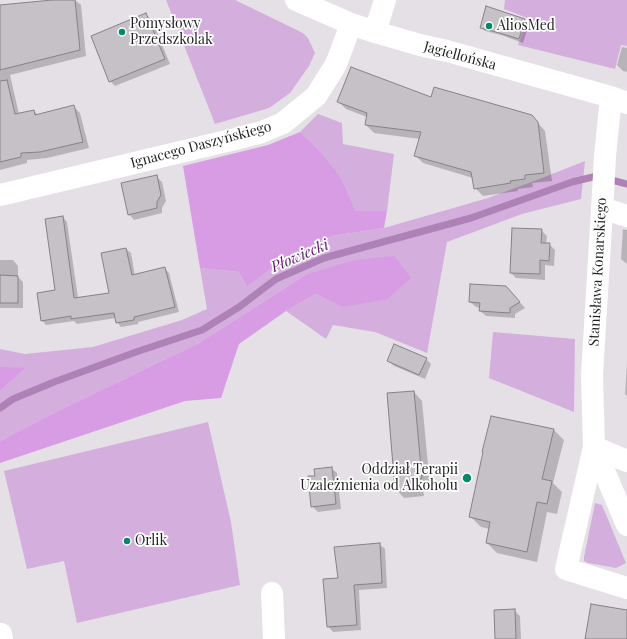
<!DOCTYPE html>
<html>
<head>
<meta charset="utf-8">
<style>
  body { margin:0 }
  canvas { display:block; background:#e5e0e6 }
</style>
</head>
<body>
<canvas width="627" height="639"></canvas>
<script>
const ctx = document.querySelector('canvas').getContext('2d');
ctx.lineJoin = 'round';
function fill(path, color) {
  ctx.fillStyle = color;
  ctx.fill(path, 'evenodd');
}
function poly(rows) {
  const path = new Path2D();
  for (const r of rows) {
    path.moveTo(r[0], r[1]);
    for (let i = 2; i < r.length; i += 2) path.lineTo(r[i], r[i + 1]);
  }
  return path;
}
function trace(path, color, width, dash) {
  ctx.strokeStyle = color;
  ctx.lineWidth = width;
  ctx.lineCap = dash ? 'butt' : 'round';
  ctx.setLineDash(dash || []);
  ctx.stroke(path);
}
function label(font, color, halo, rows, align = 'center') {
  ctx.font = font + ' "Playfair Display",serif';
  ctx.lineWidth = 3.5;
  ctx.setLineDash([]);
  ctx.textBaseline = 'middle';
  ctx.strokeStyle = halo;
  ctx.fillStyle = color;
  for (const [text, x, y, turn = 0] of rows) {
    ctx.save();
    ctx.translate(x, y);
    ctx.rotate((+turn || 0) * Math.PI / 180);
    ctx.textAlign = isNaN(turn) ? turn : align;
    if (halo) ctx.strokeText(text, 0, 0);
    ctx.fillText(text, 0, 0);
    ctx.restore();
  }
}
fill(poly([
  [166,0,235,0,303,33,308,38,315,53,309,66,290,93,269,108,215,124],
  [505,0,627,0,627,46,621,45,615,69,518,45,527,18,504,9],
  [318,114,342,123,343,144,394,154,387,211,356,211,341,177,320,151,300,132],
  [585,161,581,199,522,214,447,242,427,353,375,332,333,325,326,339,286,311,316,294,344,307,307,274,199,343,60,410,0,441,0,391,26,368,0,368,0,349,25,354,93,347,182,320,207,309,200,268,239,272,247,287,288,256,332,236,384,228,488,198,542,178],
  [493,332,575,339,574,412,489,378],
  [208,422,231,522,240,585,77,623,64,561,27,569,4,471],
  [595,503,602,505,626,563,616,568,588,563,584,561,584,557]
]), '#d4aedc');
fill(poly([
  [300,132,320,151,341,177,356,211,387,211,384,228,332,236,288,256,247,287,239,272,200,268,183,166,268,145],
  [394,256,411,278,387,299,343,307,316,294,286,311,239,344,221,398,185,401,0,463,0,441,60,410,199,343,307,274,356,260],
  [1,367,26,368,0,391,0,368]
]), '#d79ce3');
fill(poly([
  [62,0,75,0,81,5,86,56,10,75,19,114,34,111,38,115,73,106,80,113,89,148,47,158,27,160,27,163,0,170,0,6],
  [486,7,525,20,529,24,523,43,501,35,485,31,481,27],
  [146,15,152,20,170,64,115,86,110,81],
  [622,47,627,48,627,72,623,71,617,65],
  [432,98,532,116,545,131,552,181,532,183,533,187,518,189,518,191,483,196,475,188,473,178,423,163,415,155,420,139,374,133,366,125,367,117,346,109,338,101],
  [156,176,162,182,166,201,162,208,162,213,134,220,129,214],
  [63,217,67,222,78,298,111,294,126,249,131,253,135,276,164,268,169,273,179,312,138,322,138,324,121,327,117,322,116,318,77,324,74,321,46,325,42,320,56,291],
  [623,229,627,230,627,264,621,259],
  [541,230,547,236,546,244,549,244,555,250,554,266,545,265,545,280,516,278,511,273],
  [0,260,13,260,18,266,18,277,23,282,23,308,0,308],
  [512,293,525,308,515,314,515,318,486,316,480,311,480,308,476,307,470,302],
  [426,359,431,364,425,379,394,366,388,361],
  [627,363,627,396,625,394],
  [414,392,422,401,430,486,423,487,424,496,404,498,396,489],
  [554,430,564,440,553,483,562,492,557,514,547,512,537,562,497,553,487,543,490,529,481,527,470,516],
  [331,468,337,473,341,509,318,512,312,506,316,476],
  [379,544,385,549,387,588,359,590,361,630,333,632,328,626,339,579],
  [514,610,520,616,521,639,496,639]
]), '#0003');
trace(poly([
  [0,408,13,399,54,382,136,352,202,330,239,307,276,279,324,258,471,218,572,182,597,176,627,184]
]), '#ae82b6', 7);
const building = poly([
  [52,0,75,0,80,50,0,70,0,5,52,0],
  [486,6,525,19,519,39,496,32,480,28,486,6],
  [146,13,165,59,109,82,91,36,146,13],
  [351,67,431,97,434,87,532,115,538,122,544,173,525,175,525,179,510,181,511,183,474,189,471,172,414,156,421,132,365,125,367,113,337,102,351,67],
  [7,80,15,114,34,110,35,115,74,105,83,142,40,152,21,153,21,157,0,162,0,81,7,80],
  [157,175,161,195,157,202,157,208,128,215,121,183,157,175],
  [63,216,74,298,109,293,101,253,126,248,132,275,165,267,175,307,134,317,134,320,116,323,114,313,71,319,71,316,41,321,37,293,55,290,45,219,63,216],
  [512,228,542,229,541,243,550,243,549,261,540,260,540,274,510,273,512,228],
  [0,275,18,276,18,303,0,303,0,275],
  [470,284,506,286,520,302,510,308,510,313,479,311,480,303,469,302,470,284],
  [394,344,427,358,419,375,387,361,394,344],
  [414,391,422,478,415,479,416,488,395,490,387,393,414,391],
  [491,416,554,429,542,479,552,481,547,504,537,502,527,552,486,543,490,522,469,517,483,452,482,452,491,416],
  [332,467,336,504,311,507,308,476,315,476,314,469,332,467],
  [380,543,382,583,354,585,357,625,327,627,323,579,338,578,334,547,380,543],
  [591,604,627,610,627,639,585,639,591,604],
  [515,609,516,639,495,639,494,610,515,609]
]);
fill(building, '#c6c1c7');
trace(building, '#868187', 1);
trace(poly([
  [603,193,592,375,594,447,566,569,627,588],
  [602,208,627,216],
  [594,447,627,525],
  [594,447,627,461],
  [272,593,274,639],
  [1,634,2,639]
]), '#fff', 22);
trace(poly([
  [296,0,351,24,375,32,420,45,447,51,611,97,627,103],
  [375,32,385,0],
  [603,193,605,156,611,97],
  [0,195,235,139,262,132,283,123,316,96,335,66,338,59,351,24]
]), '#fff', 22);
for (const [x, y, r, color] of [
  [489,26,4,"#03866a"],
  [122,32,4,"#03866a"],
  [467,478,5,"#03866a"],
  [127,541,4,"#03866a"]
]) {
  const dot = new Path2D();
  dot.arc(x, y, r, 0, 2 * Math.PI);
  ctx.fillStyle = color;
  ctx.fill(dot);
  trace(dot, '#fff', 1.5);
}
label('14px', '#211f21', '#fff', [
  ["Pomysłowy",130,24],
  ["Przedszkolak",130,40],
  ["AliosMed",497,26],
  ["Oddział Terapii",458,470,"right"],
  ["Uzależnienia od Alkoholu",458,486,"right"],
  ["Orlik",135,541]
], 'left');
label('14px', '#211f21', '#fff', [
  ["Jagiellońska",460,56,15],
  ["Ignacego Daszyńskiego",201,145,-15],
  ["Stanisława Konarskiego",598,272,-87]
]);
label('italic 15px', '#5c1469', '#fff', [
  ["Płowiecki",300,256,-23]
]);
</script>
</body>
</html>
